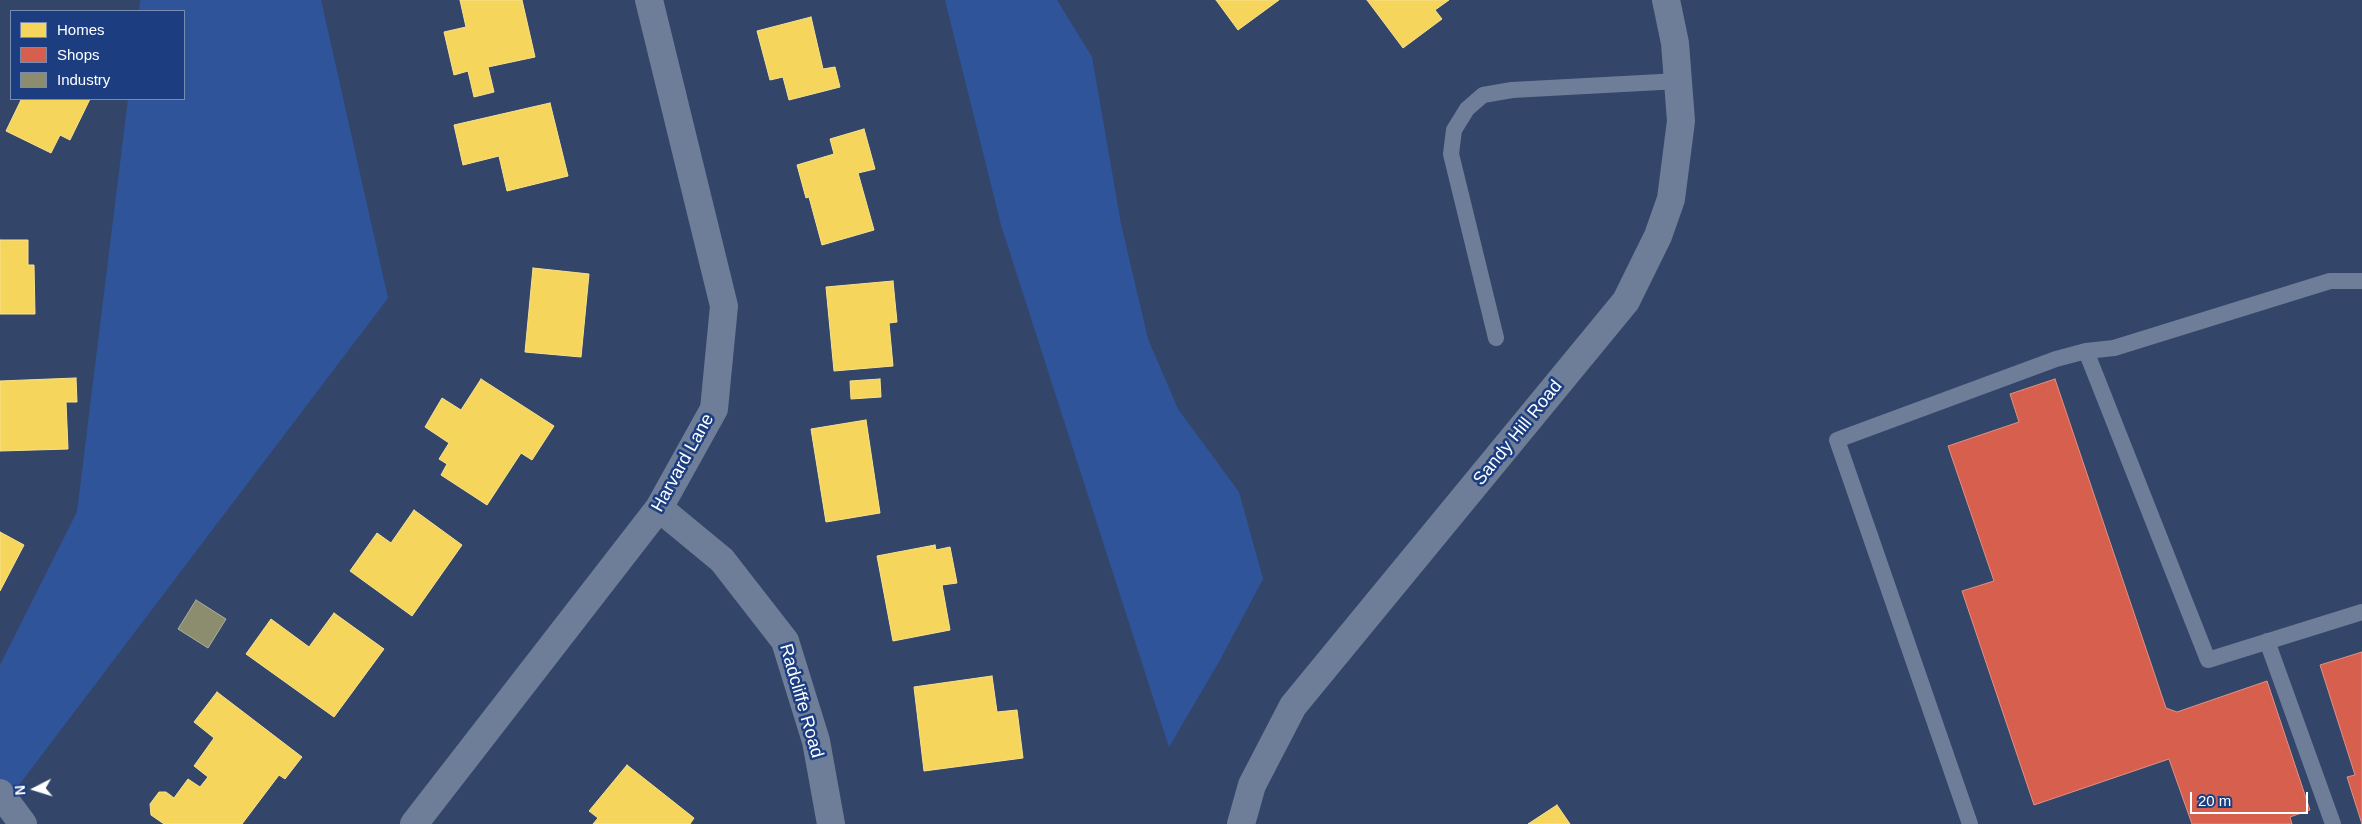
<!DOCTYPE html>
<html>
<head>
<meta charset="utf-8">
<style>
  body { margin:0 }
  #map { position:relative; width:2362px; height:824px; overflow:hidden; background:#33466a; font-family:Helvetica,sans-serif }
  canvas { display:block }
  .legend { position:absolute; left:10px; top:10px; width:175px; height:90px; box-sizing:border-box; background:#1c3e81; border:1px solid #778bb3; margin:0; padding:6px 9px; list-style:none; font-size:15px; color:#fff }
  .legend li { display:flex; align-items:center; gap:10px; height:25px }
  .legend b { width:25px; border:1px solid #778bb3 }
  .north { position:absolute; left:10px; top:764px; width:50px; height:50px; -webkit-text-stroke:4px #1c3e81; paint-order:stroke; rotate:265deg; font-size:14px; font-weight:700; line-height:20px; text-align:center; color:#fff }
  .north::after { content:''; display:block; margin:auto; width:18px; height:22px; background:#fff; clip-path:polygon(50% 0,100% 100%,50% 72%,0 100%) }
  .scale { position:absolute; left:2190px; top:792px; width:118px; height:22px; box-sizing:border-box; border:2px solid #fff; border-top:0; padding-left:6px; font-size:15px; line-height:18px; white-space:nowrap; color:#fff; -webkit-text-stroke:4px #1c3e81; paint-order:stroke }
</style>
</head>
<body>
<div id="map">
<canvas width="2362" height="824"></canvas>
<ul class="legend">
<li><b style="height:14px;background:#f6d55c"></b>Homes</li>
<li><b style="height:14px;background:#d6604d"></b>Shops</li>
<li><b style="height:14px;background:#8c8c6e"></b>Industry</li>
</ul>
<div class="north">N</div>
<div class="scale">20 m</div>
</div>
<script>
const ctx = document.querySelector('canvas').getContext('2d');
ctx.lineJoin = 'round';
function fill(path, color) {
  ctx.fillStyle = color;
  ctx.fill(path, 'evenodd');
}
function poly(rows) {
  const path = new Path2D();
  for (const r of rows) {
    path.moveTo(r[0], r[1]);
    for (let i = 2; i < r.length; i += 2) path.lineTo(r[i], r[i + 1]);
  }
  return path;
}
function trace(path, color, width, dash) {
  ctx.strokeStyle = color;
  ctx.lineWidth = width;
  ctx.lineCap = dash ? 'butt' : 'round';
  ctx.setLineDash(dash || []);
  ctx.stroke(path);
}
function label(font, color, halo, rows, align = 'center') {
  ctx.font = font + ' Helvetica,sans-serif';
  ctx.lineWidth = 5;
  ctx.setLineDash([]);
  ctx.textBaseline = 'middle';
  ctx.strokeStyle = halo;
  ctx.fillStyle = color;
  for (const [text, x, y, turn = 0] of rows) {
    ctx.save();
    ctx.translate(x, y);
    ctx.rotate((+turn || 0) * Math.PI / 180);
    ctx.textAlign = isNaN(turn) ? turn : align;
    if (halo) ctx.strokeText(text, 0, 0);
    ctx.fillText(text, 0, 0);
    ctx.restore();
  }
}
fill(poly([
  [140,0,321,0,388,298,0,810,0,665,77,512,128,99,184,99,184,11,139,11],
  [945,0,1057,0,1092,57,1121,224,1148,339,1178,409,1239,492,1263,579,1220,660,1169,747,1001,225]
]), '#305499');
const homes = poly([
  [460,0,522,0,535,57,488,67,494,92,474,97,468,71,454,75,444,32,466,27,460,0],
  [1216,0,1279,0,1238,30,1216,0],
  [1367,0,1449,0,1435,10,1442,19,1403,48,1367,0],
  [811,17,823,69,835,67,840,87,789,100,783,77,770,80,757,31,811,17],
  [18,99,90,99,70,140,60,135,51,153,6,131,21,100,18,99],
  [550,103,568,176,507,191,499,156,463,165,454,125,550,103],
  [864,129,875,169,858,173,874,230,822,245,809,197,806,198,797,165,834,154,830,139,864,129],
  [0,240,28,240,28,265,34,265,35,314,0,314,0,240],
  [533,268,589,274,581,357,525,352,533,268],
  [893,281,897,322,889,323,893,366,834,371,826,287,893,281],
  [76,378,77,402,66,402,68,449,0,451,0,381,76,378],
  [481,379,554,426,532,460,521,453,487,505,441,475,447,464,439,459,449,443,425,427,442,398,461,410,481,379],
  [880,379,881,397,851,399,850,381,880,379],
  [866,420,880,513,826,522,811,429,866,420],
  [414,510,462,545,412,616,350,571,377,533,391,543,414,510],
  [0,532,24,545,0,591,0,532],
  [935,545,936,550,950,547,957,583,942,585,950,630,893,641,877,556,935,545],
  [334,613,384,649,334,717,246,654,271,619,309,647,334,613],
  [992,676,997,712,1017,710,1023,758,924,771,914,687,992,676],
  [217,692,302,757,285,779,279,775,242,824,164,824,151,815,150,804,159,792,166,792,174,798,188,779,200,787,208,777,194,766,214,738,194,722,217,692],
  [627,765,694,818,690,824,593,824,598,818,589,811,627,765],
  [1557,805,1570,824,1528,824,1557,805]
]);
fill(homes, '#f6d55c');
trace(homes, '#f9e28d', 1);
const shops = poly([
  [2055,379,2166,708,2177,712,2267,681,2310,810,2290,817,2292,824,2192,824,2169,759,2034,805,1962,591,1994,581,1948,446,2019,422,2010,394,2055,379],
  [2362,652,2362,824,2347,777,2355,775,2320,665,2362,652]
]);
fill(shops, '#d6604d');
trace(shops, '#e29082', 1);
const industry = poly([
  [196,600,226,619,208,648,178,629,196,600]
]);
fill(industry, '#8c8c6e');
trace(industry, '#aeae9a', 1);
trace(poly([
  [1496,338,1451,154,1454,130,1467,109,1483,95,1512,90,1679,81],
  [2086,351,2208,660,2362,612],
  [2267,641,2333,824],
  [1970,824,1837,440,2056,359,2086,351,2114,348,2330,281,2362,281]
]), '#6e7d98', 16);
trace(poly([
  [659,508,722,560,785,641,816,741,831,824],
  [0,793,23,824],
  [414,824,659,508,714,409,724,306,649,0],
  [1241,824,1252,785,1293,706,1626,301,1658,236,1671,199,1681,121,1675,43,1666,0]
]), '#6e7d98', 28);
label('18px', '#fff', '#1c3e81', [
  ["Sandy Hill Road",1518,433,-51],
  ["Harvard Lane",683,463,-61],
  ["Radcliffe Road",801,701,74]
]);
</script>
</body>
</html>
